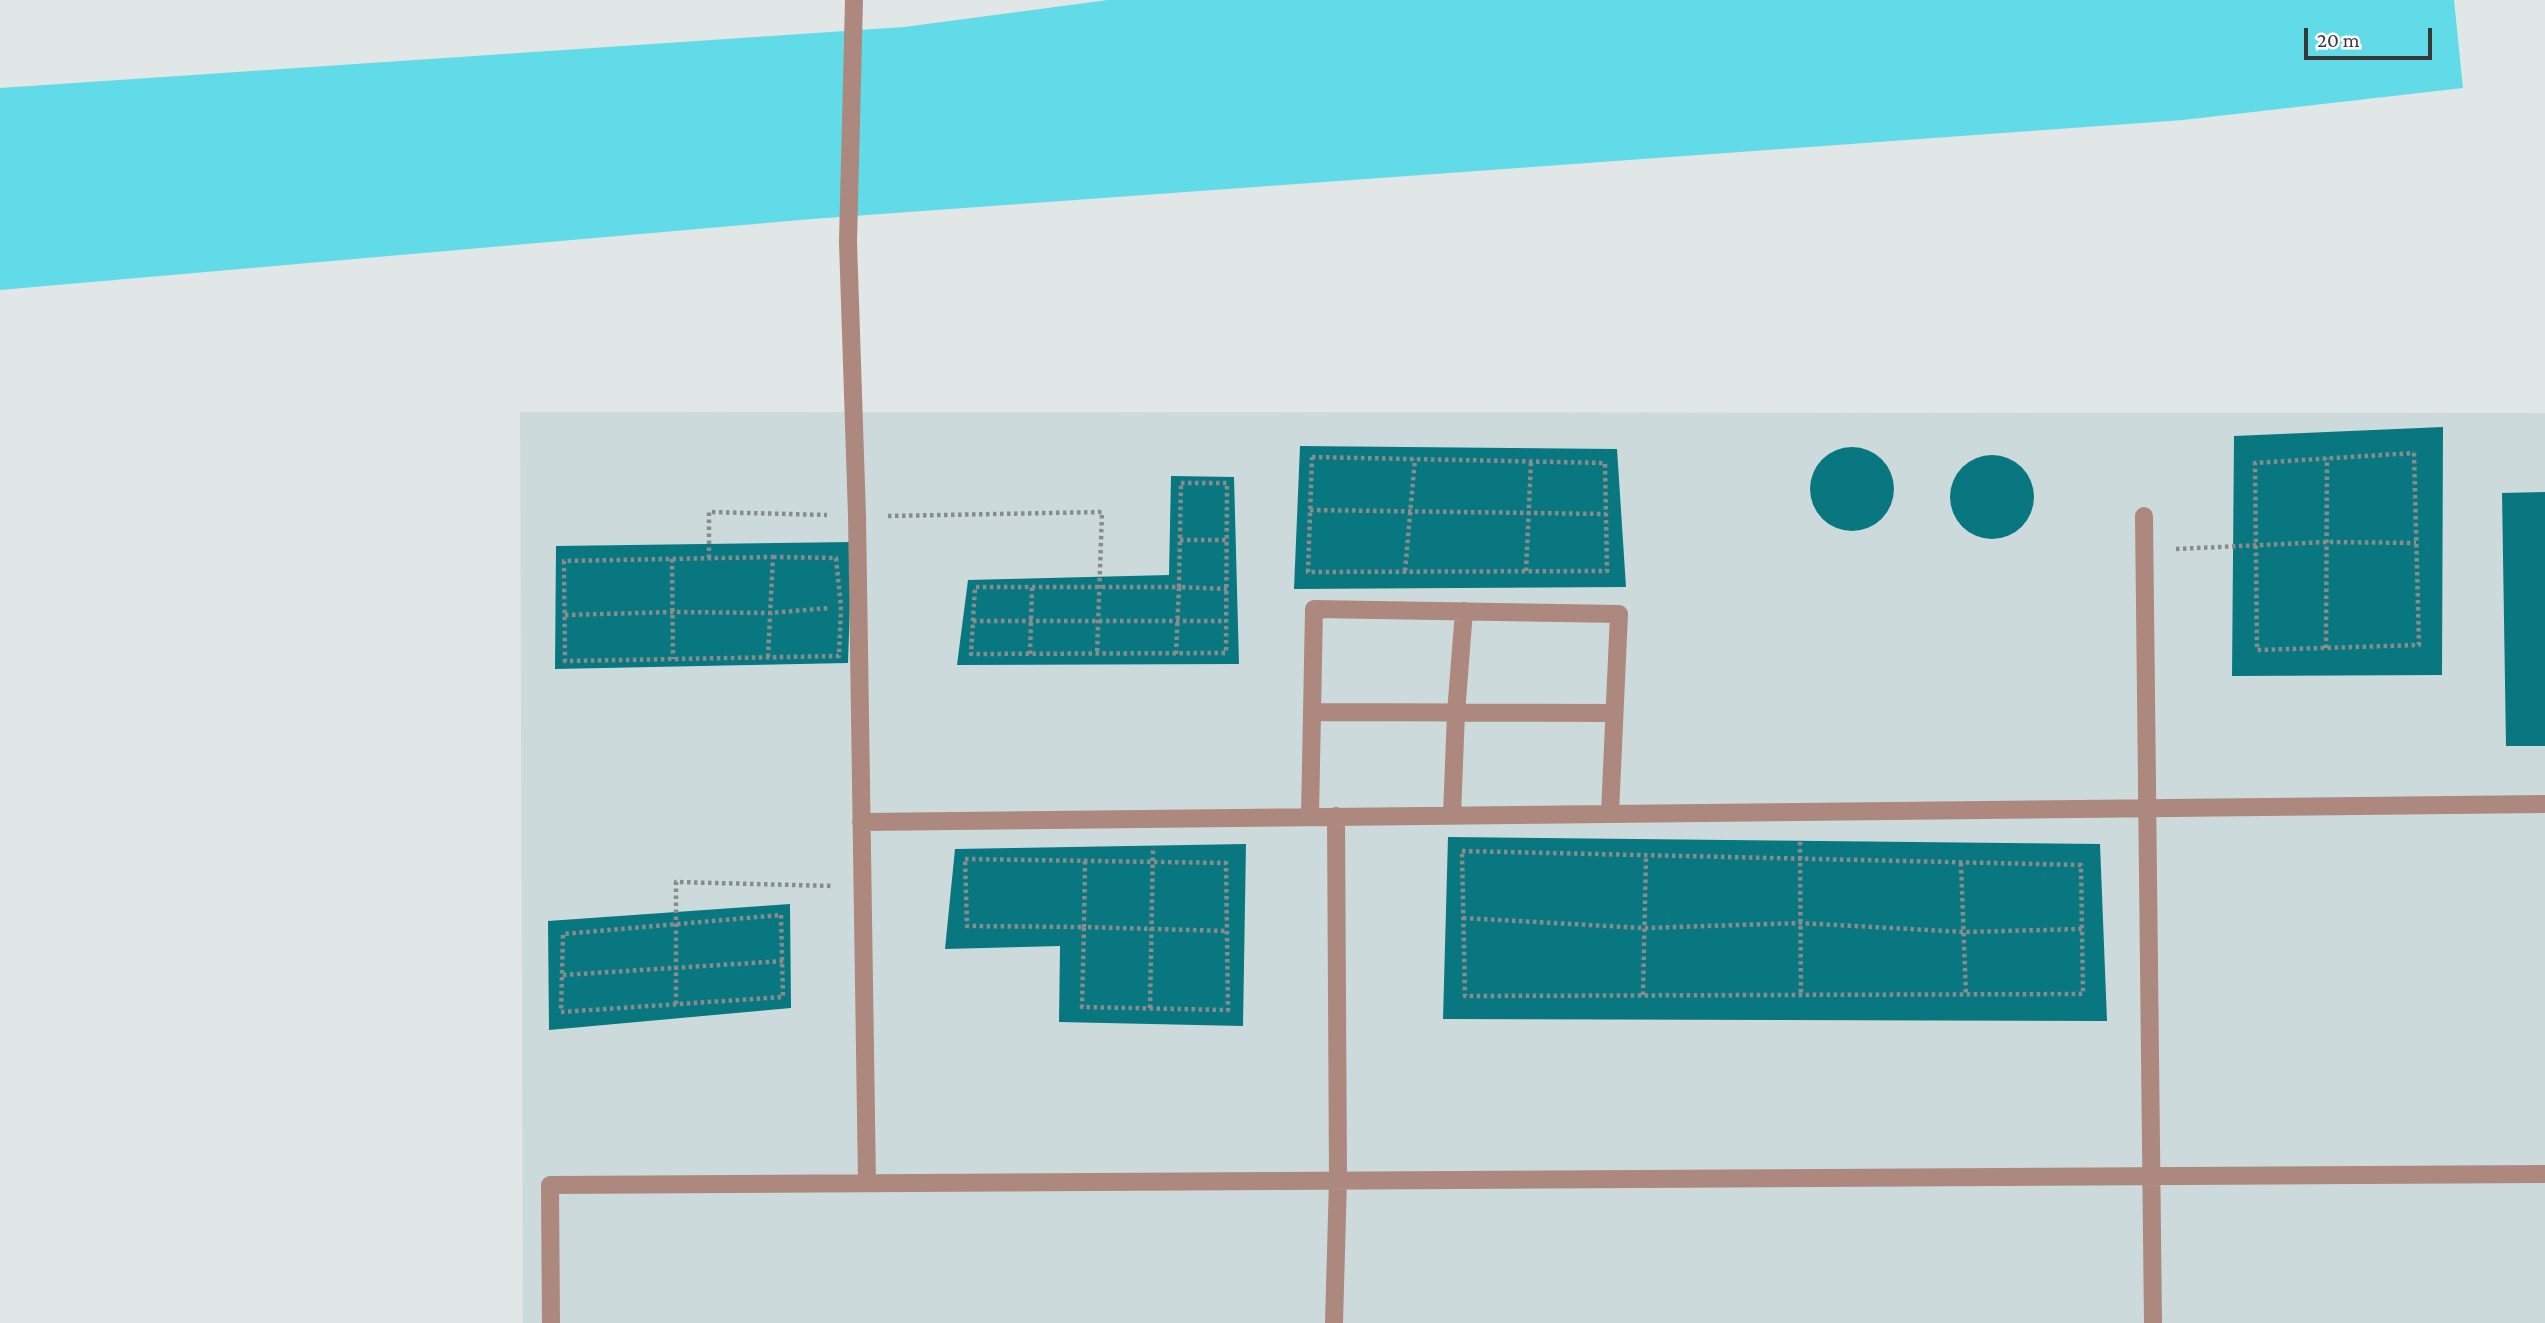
<!DOCTYPE html>
<html>
<head>
<meta charset="utf-8">
<style>
  body { margin:0 }
  #map { position:relative; width:2545px; height:1323px; overflow:hidden; background:#e1e6e6; font-family:"Crimson Pro",serif }
  canvas { display:block }
  .scale { position:absolute; left:2304px; top:28px; width:128px; height:32px; box-sizing:border-box; border:4px solid #373939; border-top:0; padding-left:9px; font-size:21px; line-height:24px; white-space:nowrap; color:#373939; -webkit-text-stroke:5px #fff; paint-order:stroke }
</style>
</head>
<body>
<div id="map">
<canvas width="2545" height="1323"></canvas>
<div class="scale">20 m</div>
</div>
<script>
const ctx = document.querySelector('canvas').getContext('2d');
ctx.lineJoin = 'round';
function fill(path, color) {
  ctx.fillStyle = color;
  ctx.fill(path, 'evenodd');
}
function poly(rows) {
  const path = new Path2D();
  for (const r of rows) {
    if (r.length === 3) {
      path.moveTo(r[0] + r[2], r[1]);
      path.arc(r[0], r[1], r[2], 0, 2 * Math.PI);
      continue;
    }
    path.moveTo(r[0], r[1]);
    for (let i = 2; i < r.length; i += 2) path.lineTo(r[i], r[i + 1]);
  }
  return path;
}
function trace(path, color, width, dash) {
  ctx.strokeStyle = color;
  ctx.lineWidth = width;
  ctx.lineCap = dash ? 'butt' : 'round';
  ctx.setLineDash(dash || []);
  ctx.stroke(path);
}
fill(poly([
  [520,412,2545,413,2545,1323,523,1323]
]), '#cddadc');
fill(poly([
  [1108,0,2454,0,2463,88,2183,120,812,219,0,290,0,88,904,27]
]), '#62dbe8');
fill(poly([
  [2443,427,2442,675,2232,676,2234,436],
  [1300,446,1617,449,1626,587,1294,589],
  [1852,489,42],
  [1992,497,42],
  [1171,476,1234,477,1239,664,957,665,968,580,1169,575],
  [2545,492,2545,746,2506,746,2502,493],
  [852,542,848,663,555,669,556,546],
  [1448,837,2100,844,2107,1021,1443,1019],
  [1246,844,1243,1026,1059,1022,1060,946,945,949,955,849],
  [790,904,791,1008,549,1030,548,921]
]), '#087780');
trace(poly([
  [2414,453,2419,645,2257,650,2255,463,2414,453],
  [1312,457,1605,463,1607,571,1308,572,1312,457],
  [1181,483,1227,483,1226,653,971,654,975,587,1179,587,1181,483],
  [1310,510,1606,514],
  [888,516,1102,512,1097,654],
  [1180,540,1227,540],
  [2176,549,2327,542,2416,543],
  [773,557,836,558,841,607,839,656,565,661,564,561,773,557],
  [709,558,709,512,827,515],
  [672,559,673,659],
  [1405,571,1415,459],
  [1526,571,1531,462],
  [565,615,672,612,770,613,829,608],
  [973,621,1226,621],
  [2326,648,2327,458],
  [1030,654,1032,587],
  [1176,654,1179,587,1227,589],
  [768,657,773,557],
  [1800,842,1801,995],
  [1462,851,2081,865,2083,994,1465,996,1462,851],
  [965,859,1226,863,1228,1010,1082,1007,1084,927,967,926,965,859],
  [1085,861,1084,927,1227,931],
  [1961,863,1966,995],
  [781,915,783,997,561,1012,563,934,781,915],
  [1463,918,1644,928,1800,923,1964,932,2082,929],
  [563,975,783,961],
  [1643,995,1646,856],
  [676,1004,676,882,833,886],
  [1150,1008,1153,848]
]), '#888c8c', 4.5, [3.5, 3.5]);
trace(poly([
  [854,0,848,242,857,516,867,1183],
  [2144,516,2153,1323],
  [1312,712,1614,713],
  [1452,815,1456,713,1464,611],
  [1310,817,1314,609,1619,614,1610,813],
  [861,822,2545,804],
  [551,1323,550,1185,2545,1174],
  [1334,1323,1338,1180,1336,816]
]), '#ad887e', 18);
</script>
</body>
</html>
